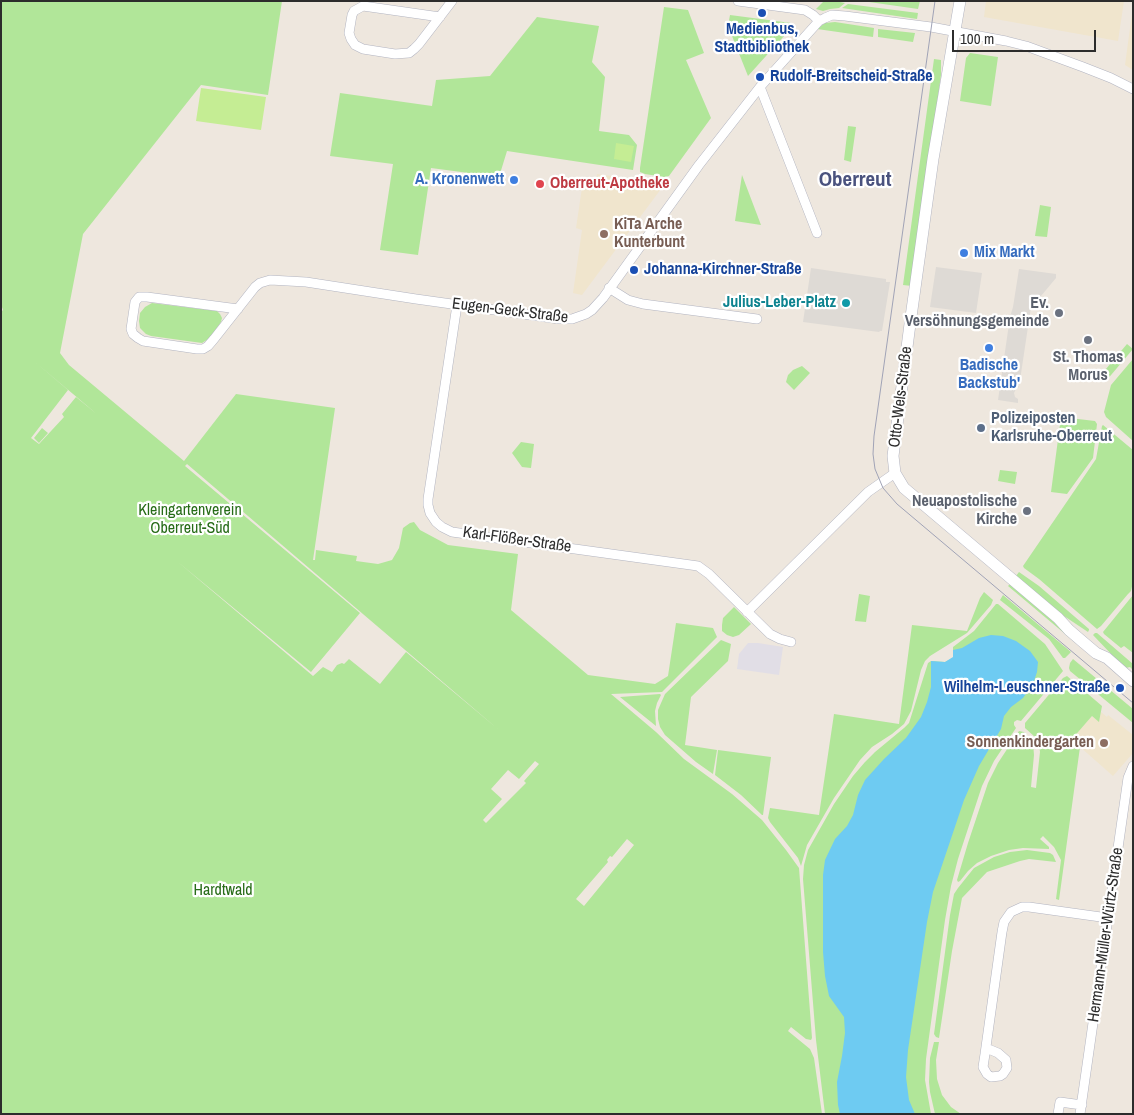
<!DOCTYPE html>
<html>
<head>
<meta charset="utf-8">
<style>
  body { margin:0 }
  #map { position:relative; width:1134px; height:1115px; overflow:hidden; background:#eee7de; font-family:"Archivo Narrow",sans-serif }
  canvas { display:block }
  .frame { position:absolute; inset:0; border:2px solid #2c2c2c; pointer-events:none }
  .scale { position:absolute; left:952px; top:30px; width:144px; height:22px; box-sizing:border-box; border:2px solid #2c2c2c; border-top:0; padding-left:6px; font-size:15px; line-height:18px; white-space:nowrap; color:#2c2c2c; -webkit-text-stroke:4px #fff; paint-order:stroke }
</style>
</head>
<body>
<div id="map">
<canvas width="1134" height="1115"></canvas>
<div class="frame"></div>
<div class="scale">100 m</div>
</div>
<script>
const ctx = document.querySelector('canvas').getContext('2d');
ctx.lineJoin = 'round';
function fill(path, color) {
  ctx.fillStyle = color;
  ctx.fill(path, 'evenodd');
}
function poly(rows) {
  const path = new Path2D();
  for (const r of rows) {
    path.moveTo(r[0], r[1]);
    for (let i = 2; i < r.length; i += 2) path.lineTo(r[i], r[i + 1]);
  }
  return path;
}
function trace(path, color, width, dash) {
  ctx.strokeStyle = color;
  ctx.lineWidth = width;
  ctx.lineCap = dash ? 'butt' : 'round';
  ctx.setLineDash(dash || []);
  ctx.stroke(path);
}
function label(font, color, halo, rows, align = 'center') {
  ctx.font = font + ' "Archivo Narrow",sans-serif';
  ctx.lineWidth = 4.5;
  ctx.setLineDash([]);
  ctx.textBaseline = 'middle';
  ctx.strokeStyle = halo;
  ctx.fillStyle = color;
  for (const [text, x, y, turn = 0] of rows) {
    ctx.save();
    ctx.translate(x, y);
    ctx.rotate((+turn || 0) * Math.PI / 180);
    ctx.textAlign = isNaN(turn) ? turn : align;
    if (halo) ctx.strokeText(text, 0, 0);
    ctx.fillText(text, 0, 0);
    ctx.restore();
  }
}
fill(poly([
  [748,643,758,643,783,647,779,675,737,669,739,654]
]), '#e1dee6');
fill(poly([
  [986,1,1124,1,1118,41,984,17],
  [1133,6,1133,70,1125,65],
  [597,174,662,183,664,185,582,295,573,293,582,230,576,228,583,181,596,183],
  [1101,712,1107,717,1108,715,1133,735,1133,753,1113,776,1071,739,1092,716,1099,721]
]), '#f0e5cd');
fill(poly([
  [1,1,282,1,268,95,201,85,83,234,60,353,69,365,184,461,236,394,335,408,313,560,315,560,316,550,357,556,356,561,378,564,392,560,399,548,403,528,410,523,414,522,420,530,448,545,518,554,511,610,588,675,655,684,668,676,676,623,713,628,717,637,662,692,611,694,656,732,684,759,732,794,762,820,786,850,799,868,812,1038,811,1040,806,1039,791,1027,788,1031,810,1049,814,1058,822,1114,1,1114,1,312,3,310,1,304],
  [35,362,98,415,76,397,62,414,64,417,39,444,31,438,68,390],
  [187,464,499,730,406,652,380,684,349,659,344,664,342,663,337,665,332,672,323,667,313,676,178,562,311,672,360,613,185,466],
  [535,761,539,764,524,781,526,783,486,823,483,820,502,799,491,789,508,770,519,779],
  [627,839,634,845,584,906,576,899,608,862,607,860,610,856,612,857],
  [824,1,835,1,845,3,839,8,830,9,823,11,816,9],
  [862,1,920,1,918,9],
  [848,4,918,13,917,19,842,8],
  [664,7,688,10,704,53,686,60,711,118,669,176,664,177,645,174,640,172,640,168],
  [730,15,791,23,793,24,793,26,748,76,728,26],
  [537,17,599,26,592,62,605,77,599,131,629,135,637,145,633,170,507,151,499,177,431,168,418,255,380,250,393,164,330,156,340,93,432,106,436,80,490,76],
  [835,22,874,28,873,37,817,29,825,23],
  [878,29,915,33,913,42,878,37],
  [970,53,998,57,991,106,960,101,966,58],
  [934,59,941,60,941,75,912,286,903,285],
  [848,126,856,127,851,162,844,160],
  [742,175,761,225,735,221],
  [1040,205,1051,207,1047,237,1035,236],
  [152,303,217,311,220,314,222,318,221,322,210,338,202,343,151,336,146,334,140,328,139,321,140,313,145,307],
  [1127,344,1133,349,1106,381,1100,376],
  [1133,359,1133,441,1106,417,1104,412,1111,385],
  [802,366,810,373,794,390,786,382,788,375,793,370],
  [1061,417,1095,421,1097,424,1093,458,1067,494,1051,492],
  [1103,425,1133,450,1133,582,1131,591,1128,594,1101,626,1097,629,1039,579,1024,568,1023,566,1096,459,1102,426],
  [42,428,48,433,39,443,34,438],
  [521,442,534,444,531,468,522,467,512,453],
  [1000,470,1017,472,1015,484,998,481],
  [1019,572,1039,586,1089,629,1089,630,1088,632,1064,616,1016,576],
  [1010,584,1079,642,1077,644,1008,586],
  [984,592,993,600,991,605,967,633,930,656,925,661,921,670,911,711,904,724,892,734,872,747,860,760,834,798,807,845,801,866,798,858,770,822,768,818,770,808,819,815,834,714,899,724,912,625,967,631,980,598],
  [859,594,870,596,866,622,855,621],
  [1003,595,1071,652,1065,658,1063,658,1049,639,1000,600],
  [1133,595,1133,653,1124,646,1121,648,1104,634,1103,632],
  [996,604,998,604,1045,644,1063,671,1021,721,1017,720,1014,722,1014,725,1016,728,994,761,982,786,958,859,951,886,945,920,926,1059,925,1080,931,1114,825,1114,816,1040,806,916,803,879,804,865,808,850,834,804,853,776,865,762,875,752,904,728,909,723,928,663,931,661,945,662,953,658,953,647,974,631],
  [734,607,751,624,739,635,733,637,727,635,722,631,722,625,723,618],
  [1095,633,1097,633,1133,664,1133,670,1130,667,1126,668,1113,656,1093,635],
  [721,640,731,644,728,661,691,697,685,745,717,750,713,774,696,762,665,735,660,727,658,719,658,710,665,694],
  [1073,659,1133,709,1133,723,1070,671,1069,668,1070,663],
  [1067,676,1102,706,1099,722,1092,716,1072,739,1080,747,1059,900,1056,899,1061,860,1054,847,1043,836,1040,839,1049,847,1049,849,1023,848,1009,850,991,856,977,863,968,871,960,881,958,882,957,880,968,843,988,783,998,763,1019,731,1024,732,1033,743,1034,755,1031,787,1036,788,1040,752,1039,745,1035,737,1025,728,1025,723,1063,678],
  [660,694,661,695,657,703,655,711,656,726,620,697],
  [718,750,771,757,763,815,762,815,741,795,715,775],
  [1027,850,1050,853,1053,855,1056,862,1029,859,1020,861,987,872,962,898,952,951,939,1038,936,1037,934,1034,950,915,954,894,958,888,974,868,994,857,1010,852],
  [934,1042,939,1042,936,1060,937,1079,942,1095,951,1107,961,1114,935,1114,930,1092,929,1082,930,1058]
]), '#b1e699');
fill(poly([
  [201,88,266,97,261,130,196,121],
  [616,143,634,146,631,162,614,159]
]), '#c5ed94');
fill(poly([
  [936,267,982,273,976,313,930,307],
  [811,268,886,279,886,282,890,282,882,331,880,331,879,332,803,322],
  [1019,269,1056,274,1056,278,1036,302,1032,300,1019,387,1016,389,1014,393,1015,397,1018,399,1018,403,998,400,1010,317,1013,307]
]), '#dedad5');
fill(poly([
  [991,635,1003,636,1016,641,1030,651,1038,662,1037,672,1033,684,1023,698,1011,707,1004,716,1001,729,979,766,964,800,933,892,927,922,908,1050,906,1077,909,1100,915,1114,840,1114,838,1105,837,1082,842,1056,845,1033,844,1017,829,996,825,976,823,952,823,875,825,860,835,839,847,826,853,815,858,795,865,780,884,759,906,738,921,717,927,702,931,687,931,661,945,662,953,657,953,650,962,648,979,638]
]), '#6ecbf2');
const minor = poly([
  [738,1,805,10,813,15,819,21],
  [440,17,363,6,354,11,352,15,349,33,351,39,355,45,363,49,395,54,409,53,414,49,419,44,452,1],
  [760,87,817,233],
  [609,288,628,300,643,304,757,319],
  [457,305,428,499,428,505,430,513,436,522,442,527,452,532,698,566,709,574,770,634,780,639,791,642],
  [238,309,147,297,139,297,135,302,131,329,133,334,138,338,143,341,197,349,203,349,208,346,214,339,255,287,260,283,270,280,306,282,416,299,559,319,572,319,586,314,592,310,603,298,699,165,760,87,819,21,825,18,832,15,845,16,931,27,1006,41,1026,46,1083,67,1111,78,1133,89],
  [747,612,868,492,895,473],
  [986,1048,998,1053,1006,1060,1007,1068,1003,1074,1000,1076,991,1077,987,1074,983,1067,985,1054,1002,932,1004,922,1011,912,1022,907,1029,907,1108,918],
  [1058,1114,1060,1102,1082,1105],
  [1080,1114,1128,778,1133,766]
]);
const tertiary = poly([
  [960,1,933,159,910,324,893,456,895,473,904,488,1058,618,1069,630,1083,642,1096,653,1107,658,1133,681]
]);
trace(minor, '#b2b4c0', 10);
trace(tertiary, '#b2b4c0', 12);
trace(minor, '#fff', 9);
trace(tertiary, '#fff', 11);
trace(poly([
  [935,1,874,436,873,454,875,469,883,488,897,504,1133,703]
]), '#a0a3b6', 1);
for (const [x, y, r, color] of [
  [762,13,5,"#1a4fb4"],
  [760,77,5,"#1a4fb4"],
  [514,180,5,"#3f7fe0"],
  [540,184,5,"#e0444e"],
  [604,234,5,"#8d6e63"],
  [964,253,5,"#3f7fe0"],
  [634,270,5,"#1a4fb4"],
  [846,303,5,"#0f9aa8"],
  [1059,313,5,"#6b7280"],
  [1088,340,5,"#6b7280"],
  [989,348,5,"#3f7fe0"],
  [981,428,5,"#5c6f8a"],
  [1027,511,5,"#6b7280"],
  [1120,688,5,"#1a4fb4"],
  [1104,743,5,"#8d6e63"]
]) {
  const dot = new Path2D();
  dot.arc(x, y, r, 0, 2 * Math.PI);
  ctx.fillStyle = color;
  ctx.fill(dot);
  trace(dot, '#fff', 2);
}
label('bold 16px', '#164399', '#fff', [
  ["Medienbus,",762,30,"center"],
  ["Stadtbibliothek",762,48,"center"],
  ["Rudolf-Breitscheid-Straße",770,77],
  ["Johanna-Kirchner-Straße",644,270],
  ["Wilhelm-Leuschner-Straße",1110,688,"right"]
], 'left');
label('bold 16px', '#366cbe', '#fff', [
  ["A. Kronenwett",504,180],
  ["Mix Markt",974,253,"left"],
  ["Badische",989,366,"center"],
  ["Backstub'",989,384,"center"]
], 'right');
label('bold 16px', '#be3a42', '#fff', [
  ["Oberreut-Apotheke",550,184]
], 'left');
label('bold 16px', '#785e54', '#fff', [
  ["KiTa Arche",614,225],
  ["Kunterbunt",614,243],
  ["Sonnenkindergarten",1094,743,"right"]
], 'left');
label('bold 16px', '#0d838f', '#fff', [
  ["Julius-Leber-Platz",836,303]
], 'right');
label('bold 16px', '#5b616d', '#fff', [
  ["Ev.",1049,304],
  ["Versöhnungsgemeinde",1049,322],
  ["St. Thomas",1088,358,"center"],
  ["Morus",1088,376,"center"],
  ["Neuapostolische",1017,502],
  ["Kirche",1017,520]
], 'right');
label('16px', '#2c2c2c', '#fff', [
  ["Eugen-Geck-Straße",510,311,7],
  ["Otto-Wels-Straße",901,397,-83],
  ["Karl-Flößer-Straße",517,540,8],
  ["Hermann-Müller-Würtz-Straße",1106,935,-82]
]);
label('bold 16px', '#4e5e75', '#fff', [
  ["Polizeiposten",991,419],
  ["Karlsruhe-Oberreut",991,437]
], 'left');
label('16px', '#276c18', '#fff', [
  ["Kleingartenverein",190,511],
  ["Oberreut-Süd",190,529],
  ["Hardtwald",223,891]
]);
label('bold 21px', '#4a527e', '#fff', [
  ["Oberreut",855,180]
]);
</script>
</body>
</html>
